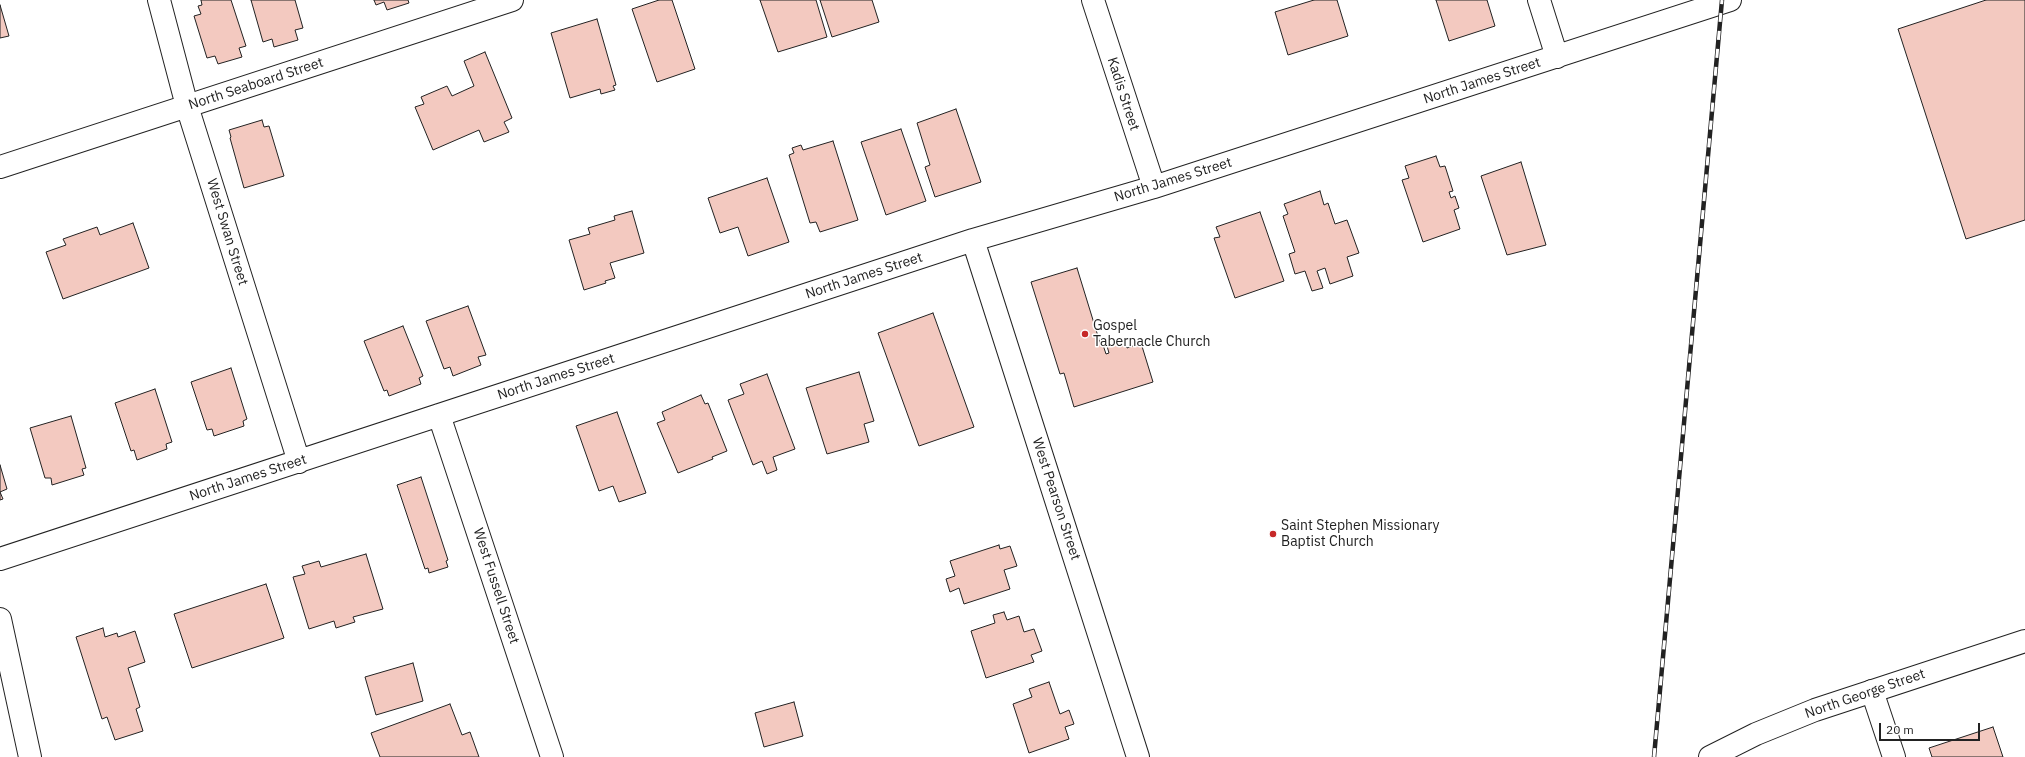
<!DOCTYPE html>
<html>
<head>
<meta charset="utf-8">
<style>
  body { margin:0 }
  #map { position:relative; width:2025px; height:757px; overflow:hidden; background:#fff; font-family:"IBM Plex Sans",sans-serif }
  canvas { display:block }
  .scale { position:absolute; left:1879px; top:723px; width:101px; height:18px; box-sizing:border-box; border:2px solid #222; border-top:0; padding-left:5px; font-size:12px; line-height:14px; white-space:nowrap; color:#222; -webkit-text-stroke:3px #fff; paint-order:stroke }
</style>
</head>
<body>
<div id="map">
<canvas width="2025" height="757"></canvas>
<div class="scale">20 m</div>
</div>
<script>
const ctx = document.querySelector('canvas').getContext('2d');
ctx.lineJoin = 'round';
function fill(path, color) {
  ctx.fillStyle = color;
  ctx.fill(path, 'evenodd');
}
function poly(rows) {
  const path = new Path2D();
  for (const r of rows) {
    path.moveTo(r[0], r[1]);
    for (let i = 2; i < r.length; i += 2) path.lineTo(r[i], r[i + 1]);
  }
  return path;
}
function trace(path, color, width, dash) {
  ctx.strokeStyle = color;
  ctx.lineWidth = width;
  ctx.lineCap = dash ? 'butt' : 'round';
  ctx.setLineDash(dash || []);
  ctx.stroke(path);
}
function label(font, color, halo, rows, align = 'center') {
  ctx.font = font + ' "IBM Plex Sans",sans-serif';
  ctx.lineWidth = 3;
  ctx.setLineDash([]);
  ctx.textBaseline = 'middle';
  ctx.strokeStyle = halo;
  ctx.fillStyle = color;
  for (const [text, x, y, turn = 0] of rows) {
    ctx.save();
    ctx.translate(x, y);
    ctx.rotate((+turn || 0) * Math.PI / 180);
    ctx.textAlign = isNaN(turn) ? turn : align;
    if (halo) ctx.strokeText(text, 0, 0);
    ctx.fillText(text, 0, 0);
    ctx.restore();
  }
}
const building = poly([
  [201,0,231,0,246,46,239,48,242,57,218,64,215,56,207,58,194,16,201,14,198,6,202,5,201,0],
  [251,0,295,0,303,28,295,30,298,40,274,47,272,39,263,42,251,0],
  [374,0,408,0,409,3,387,10,384,2,376,5,374,0],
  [659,0,672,0,695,69,657,82,632,9,659,0],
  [760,0,816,0,827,37,778,52,760,0],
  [820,0,872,0,879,22,832,37,820,0],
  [1314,0,1337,0,1348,36,1288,55,1275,12,1314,0],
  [1436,0,1487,0,1495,26,1449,41,1436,0],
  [1986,0,2025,0,2025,220,1966,239,1898,29,1986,0],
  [0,5,9,36,0,38,0,5],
  [597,19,616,85,613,86,615,90,601,94,600,89,570,98,551,33,597,19],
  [485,52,512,118,504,122,509,132,484,142,479,130,433,150,415,107,424,104,421,97,447,86,452,96,474,86,464,61,485,52],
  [956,109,981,182,935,197,925,167,930,165,917,123,956,109],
  [262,120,264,127,269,126,284,176,244,188,230,138,231,137,229,130,262,120],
  [901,129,926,201,886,215,861,142,901,129],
  [833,141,858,220,820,232,816,222,810,223,789,155,794,153,792,148,801,145,803,150,833,141],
  [1436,156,1440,167,1445,166,1453,191,1449,192,1451,198,1455,196,1459,208,1454,210,1460,229,1423,242,1402,180,1409,178,1405,166,1436,156],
  [1521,162,1546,245,1507,255,1481,176,1521,162],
  [767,178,789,242,748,256,738,227,720,233,708,198,767,178],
  [1320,191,1324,205,1328,203,1335,224,1347,220,1359,253,1347,257,1353,276,1330,284,1325,268,1317,271,1323,288,1312,291,1305,271,1295,274,1289,254,1295,252,1283,216,1288,214,1284,204,1320,191],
  [632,211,644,253,610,263,615,278,605,281,606,283,584,290,569,240,590,234,588,228,615,220,614,216,632,211],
  [1260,212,1284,281,1235,298,1214,238,1220,237,1216,227,1260,212],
  [133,223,149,268,63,299,46,252,66,245,63,239,97,227,100,235,133,223],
  [1077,268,1101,346,1103,345,1106,354,1109,353,1107,346,1124,341,1127,348,1141,343,1153,382,1074,407,1064,373,1060,374,1031,282,1077,268],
  [468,306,486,355,478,357,481,365,453,376,450,367,444,369,426,321,468,306],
  [933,313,974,427,919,446,878,333,933,313],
  [403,326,423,376,419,378,421,384,389,396,387,390,384,391,364,341,403,326],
  [231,368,247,419,243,421,244,426,214,436,212,429,207,430,191,382,231,368],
  [859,372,874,421,864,424,869,442,827,454,806,388,859,372],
  [767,374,795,449,773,457,777,470,767,474,762,461,753,465,728,400,744,394,740,384,767,374],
  [155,389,172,442,166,444,167,449,137,460,134,450,131,451,115,403,155,389],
  [701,395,705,404,708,403,727,451,712,457,713,459,678,473,657,423,665,420,662,412,701,395],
  [617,412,646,493,619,502,613,486,599,491,576,426,617,412],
  [71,416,86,468,82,469,84,475,52,485,51,478,45,478,30,428,71,416],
  [0,465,7,489,0,492,3,499,0,500,0,465],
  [421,477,448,560,446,561,448,567,429,573,428,568,425,569,397,485,421,477],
  [999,545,1000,549,1010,546,1017,566,1004,570,1010,589,964,604,959,588,950,592,946,579,955,576,950,561,999,545],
  [366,554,383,609,353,617,355,622,336,628,334,621,309,629,293,577,305,574,302,566,319,561,321,567,366,554],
  [266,584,284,638,192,668,174,614,266,584],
  [1004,612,1007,620,1019,616,1024,632,1034,629,1042,651,1031,655,1034,662,986,678,971,631,995,623,993,615,1004,612],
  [103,628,105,637,117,633,118,637,135,631,145,662,128,668,140,707,136,709,143,731,115,740,107,717,102,719,76,637,103,628],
  [413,663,423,701,376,715,365,677,413,663],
  [1049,682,1060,714,1069,710,1074,724,1065,727,1069,739,1029,753,1013,704,1032,697,1029,689,1049,682],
  [794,702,803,736,764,747,755,713,794,702],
  [450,704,462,735,470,732,479,757,380,757,371,733,450,704],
  [1993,727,2003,757,1932,757,1929,748,1993,727]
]);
fill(building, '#f3c9c0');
trace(building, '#222', 1);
const minor = poly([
  [159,0,187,106,299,462],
  [1093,0,1154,187],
  [1539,0,1557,57],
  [0,167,512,0],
  [973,240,1138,757],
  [439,415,552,757],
  [0,559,973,240,1154,187,1730,0],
  [0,619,30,757],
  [1872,691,1894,757]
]);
const major = poly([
  [1710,757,1756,734,1815,710,2025,641]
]);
trace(minor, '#222', 24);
trace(major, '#222', 24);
trace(minor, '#fff', 22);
trace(major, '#fff', 22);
const rail = poly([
  [1654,757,1722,0]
]);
trace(rail, '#222', 4.5);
trace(rail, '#fff', 3, [9]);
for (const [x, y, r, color] of [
  [1085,334,4,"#c62828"],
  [1273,534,4,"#c62828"]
]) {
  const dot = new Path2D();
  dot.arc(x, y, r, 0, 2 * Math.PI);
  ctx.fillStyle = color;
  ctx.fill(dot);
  trace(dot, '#fff', 1.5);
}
label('14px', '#222', '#fff', [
  ["North James Street",1482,81,-18],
  ["North Seaboard Street",256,84,-18],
  ["Kadis Street",1123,94,72],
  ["North James Street",1173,180,-17],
  ["West Swan Street",227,232,73],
  ["North James Street",864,276,-18],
  ["North James Street",556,377,-18],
  ["North James Street",248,478,-18],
  ["West Pearson Street",1056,499,72],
  ["West Fussell Street",496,586,72],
  ["North George Street",1865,694,-19]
]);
label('14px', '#222', '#fff', [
  ["Gospel",1093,326],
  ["Tabernacle Church",1093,342],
  ["Saint Stephen Missionary",1281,526],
  ["Baptist Church",1281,542]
], 'left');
</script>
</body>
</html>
